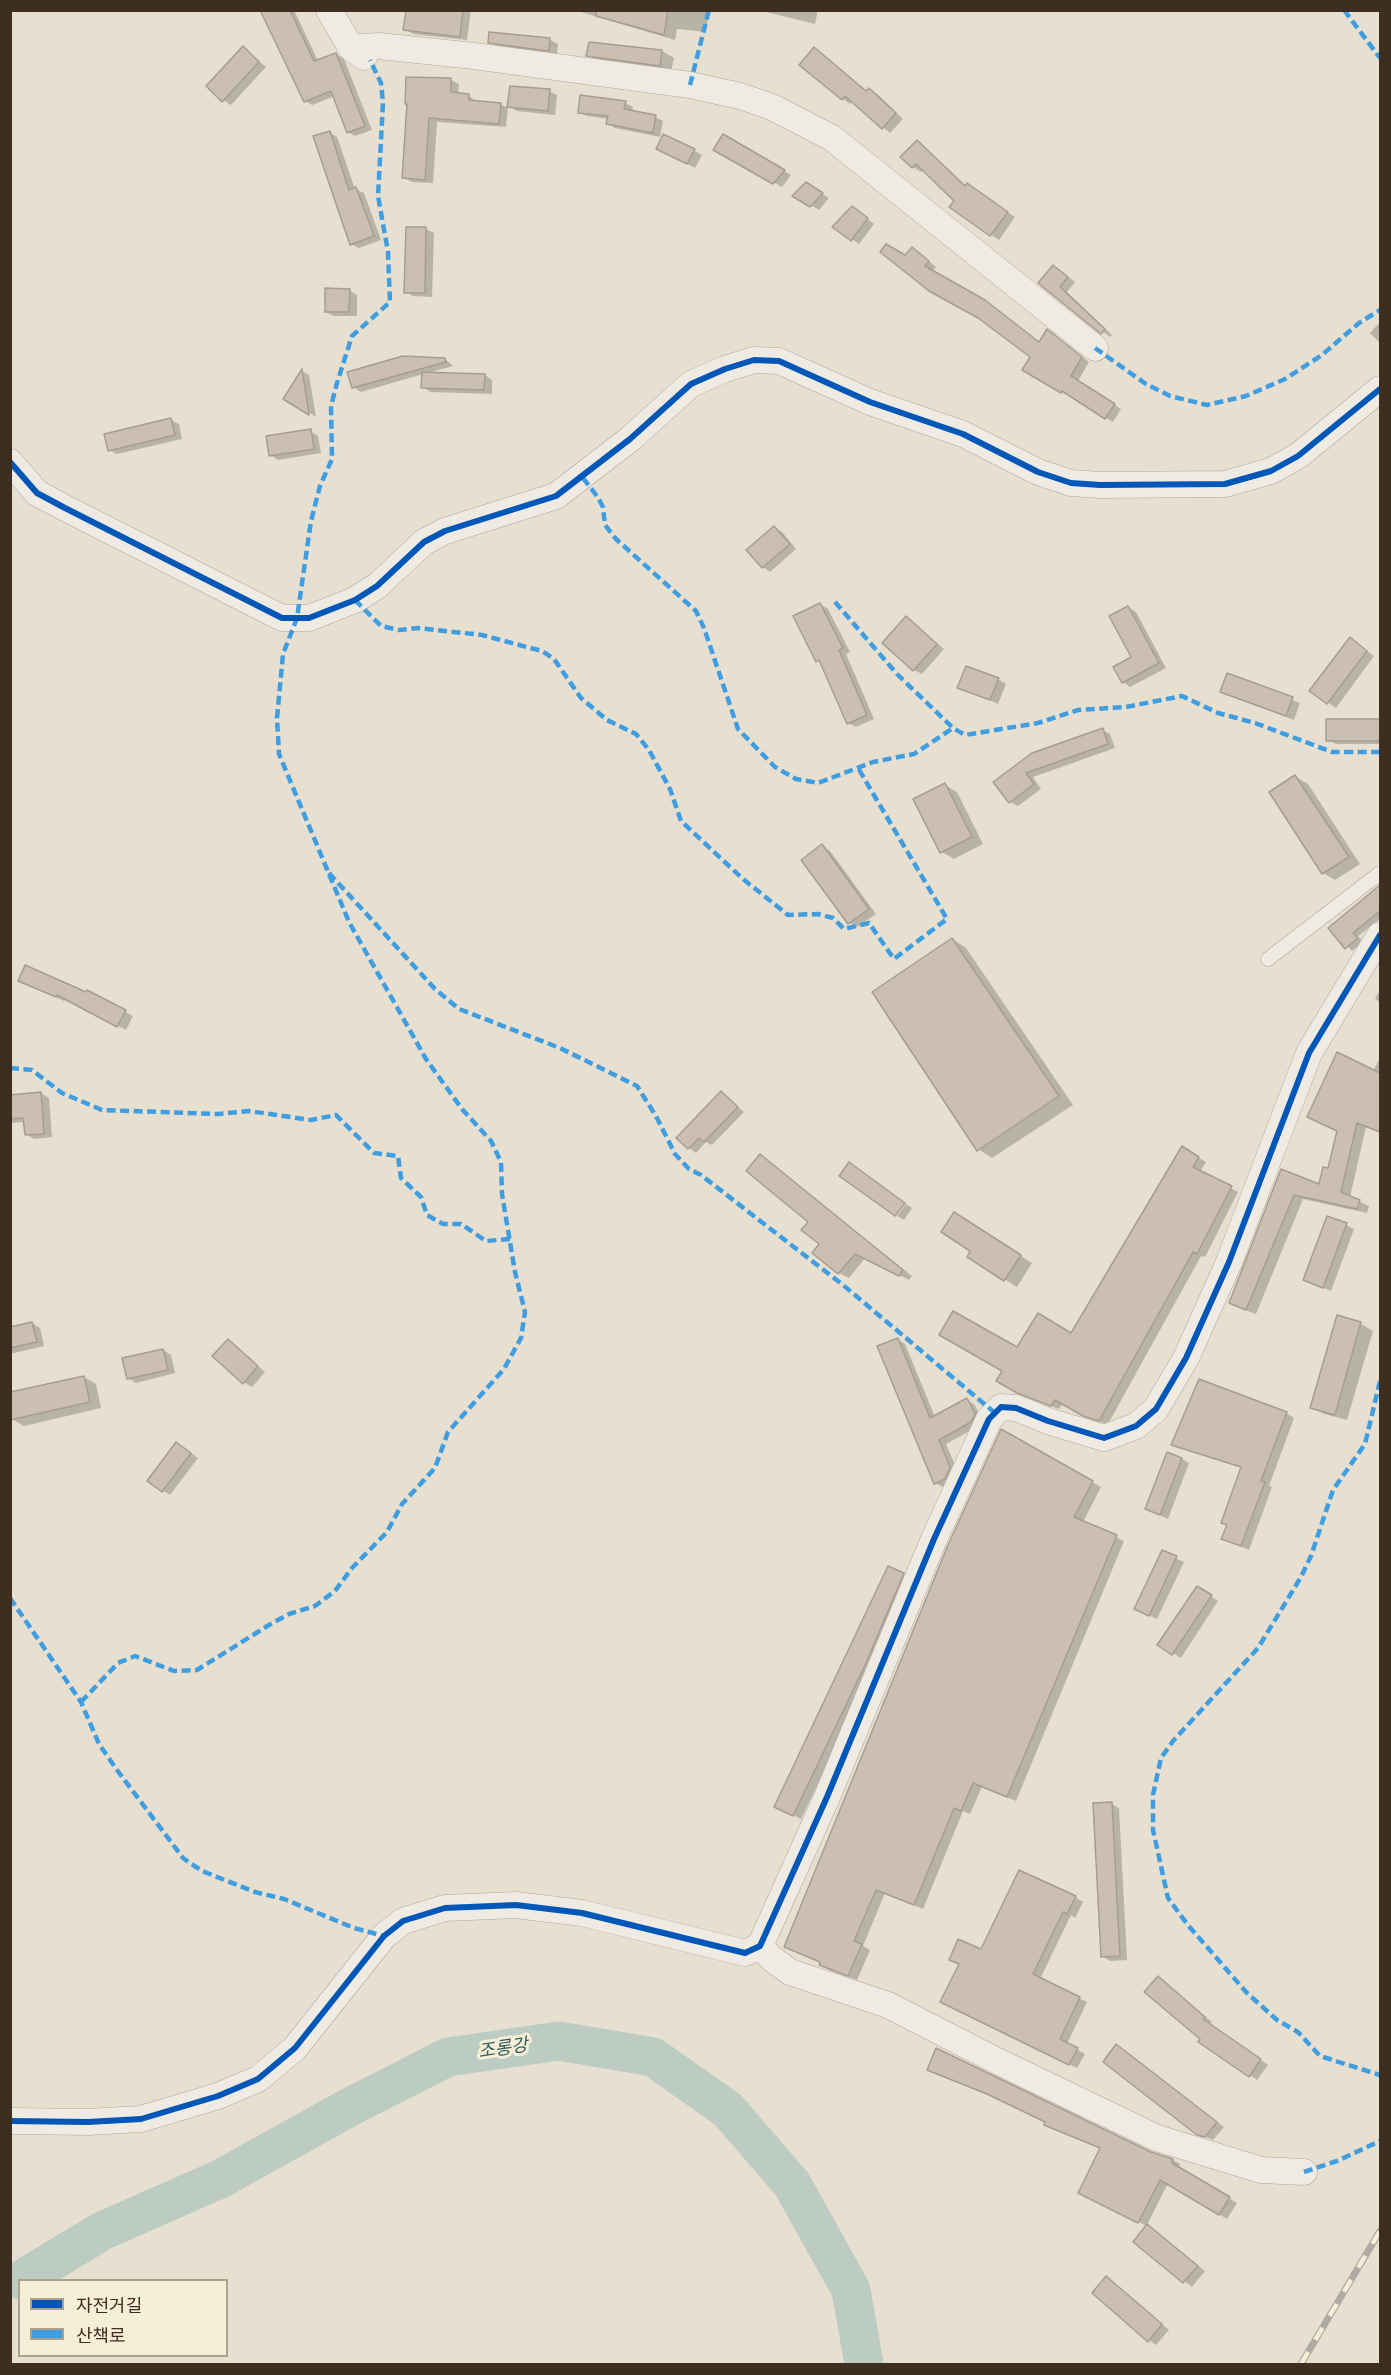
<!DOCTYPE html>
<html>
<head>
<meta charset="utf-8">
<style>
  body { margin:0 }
  #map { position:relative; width:1391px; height:2375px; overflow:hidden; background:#e7e0d1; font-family:Bitter,"Noto Sans KR",serif }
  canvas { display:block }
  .frame { position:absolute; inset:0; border:12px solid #3d2e20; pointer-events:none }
  .legend { position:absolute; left:18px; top:2279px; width:210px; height:78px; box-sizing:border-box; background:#f7eed8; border:2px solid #ada18e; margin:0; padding:8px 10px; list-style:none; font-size:18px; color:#3d2e20 }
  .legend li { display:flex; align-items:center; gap:12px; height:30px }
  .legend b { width:30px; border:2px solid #ada18e }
</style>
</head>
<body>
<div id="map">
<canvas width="1391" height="2375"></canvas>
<div class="frame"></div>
<ul class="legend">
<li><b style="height:8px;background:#0057b8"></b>자전거길</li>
<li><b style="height:8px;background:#3f9de0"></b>산책로</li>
</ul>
</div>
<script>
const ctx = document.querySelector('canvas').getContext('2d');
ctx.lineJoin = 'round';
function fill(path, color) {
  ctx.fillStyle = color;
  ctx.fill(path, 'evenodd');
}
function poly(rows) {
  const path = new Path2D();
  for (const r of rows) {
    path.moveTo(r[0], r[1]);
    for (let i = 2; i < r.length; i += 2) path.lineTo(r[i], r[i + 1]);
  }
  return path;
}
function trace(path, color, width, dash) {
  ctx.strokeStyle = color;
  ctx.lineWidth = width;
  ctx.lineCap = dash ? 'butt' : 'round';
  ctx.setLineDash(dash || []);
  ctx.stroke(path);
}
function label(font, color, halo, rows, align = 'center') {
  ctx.font = font + ' Bitter,"Noto Sans KR",serif';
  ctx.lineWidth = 6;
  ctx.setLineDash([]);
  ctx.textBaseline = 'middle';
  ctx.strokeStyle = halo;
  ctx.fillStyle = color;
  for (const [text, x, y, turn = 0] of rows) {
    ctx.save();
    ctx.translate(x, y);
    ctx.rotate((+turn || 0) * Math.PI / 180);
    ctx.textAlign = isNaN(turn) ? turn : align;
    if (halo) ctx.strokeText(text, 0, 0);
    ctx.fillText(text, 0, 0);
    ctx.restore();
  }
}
fill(poly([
  [261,10,294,10,318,61,336,54,344,59,372,130,355,136,348,132,335,96,312,105,305,101],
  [407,10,471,10,467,40,413,34,405,29],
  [574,10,709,10,706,32,677,29,675,40],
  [758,10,818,10,815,24],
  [490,34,550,40,558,44,557,54,497,46,489,42],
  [243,48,266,67,231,105,223,100],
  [814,49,868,92,877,94,903,119,890,133,853,101,850,104,843,99,801,64],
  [662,51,674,58,671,72,600,62,588,55],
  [407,78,451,80,459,84,458,94,469,95,476,102,500,104,508,108,506,127,437,122,433,183,412,182,404,178],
  [549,91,557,95,555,115,517,111,509,107],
  [625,103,633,107,632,112,655,117,663,121,660,137,615,128,608,123,609,119,587,116,579,112],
  [329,132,337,137,355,189,364,193,381,240,359,248,351,244],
  [724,136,791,175,782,187,716,149],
  [918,141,966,186,1015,217,999,240,951,207,955,201,923,169,921,172,913,167,903,157],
  [694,150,702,155,695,168,665,153],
  [806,184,829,198,819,210,794,195],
  [860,213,874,224,859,244,852,239],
  [426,229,434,233,432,297,413,296,406,292],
  [920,254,936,267,932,272,1040,343,1048,331,1089,362,1078,381,1121,409,1113,422,1025,370,1032,357,906,257],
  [1061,271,1075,282,1067,292,1112,335,1110,337,1040,283],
  [349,290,357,295,357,316,334,316,326,312],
  [1380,322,1380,343,1370,333],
  [445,359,453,366,427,373,485,375,492,380,492,394,430,392,423,387,423,374,361,392,353,387],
  [302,371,309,375,316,417,285,398],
  [171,420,179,424,182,439,117,454,109,450],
  [310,431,318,436,321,453,278,460,271,455],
  [775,528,782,532,796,549,770,572,763,567],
  [820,604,828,609,850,652,846,654,874,719,856,727,848,723,822,663,817,660],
  [1128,607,1136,612,1166,668,1130,687,1123,682,1133,658],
  [906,618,944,649,922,674,914,670],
  [1358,644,1374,656,1336,708,1311,691],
  [1228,675,1300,703,1294,720,1222,692],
  [998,679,1006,684,998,704,959,687],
  [1380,720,1380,744,1336,744,1328,740,1328,721],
  [1102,730,1110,734,1115,748,1033,777,1041,789,1018,806,1010,802,995,782],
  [1296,777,1308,784,1360,864,1335,880,1323,873],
  [945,785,957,792,983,844,954,859,942,852,915,800],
  [822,846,830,851,876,914,857,927,849,923],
  [1375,891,1380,895,1380,919,1358,936,1363,942,1352,951,1331,928],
  [952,939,966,948,1073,1105,992,1158,978,1149],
  [20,981,88,992,133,1016,126,1030,65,998,64,1001],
  [1380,991,1380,1003,1375,998],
  [1380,1057,1380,1133,1366,1127,1350,1197,1369,1206,1367,1213,1303,1199,1256,1314,1240,1308,1282,1171,1320,1186],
  [41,1093,49,1098,52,1137,34,1139,26,1134,25,1122,10,1123,10,1096],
  [722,1093,744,1112,712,1145,706,1142,696,1153,689,1148],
  [1182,1148,1206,1162,1200,1172,1238,1192,1205,1257,1201,1256,1108,1424,1092,1420,1063,1403,1059,1409,1027,1397,998,1380,1017,1349,1072,1335],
  [760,1156,912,1276,909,1280,865,1258,849,1278,839,1273,810,1222],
  [906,1204,912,1208,904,1220,897,1216],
  [966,1221,1032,1263,1017,1287,969,1257,972,1250],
  [1346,1225,1354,1229,1331,1291,1305,1280],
  [1338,1317,1361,1324,1373,1331,1347,1420,1324,1414,1312,1407],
  [32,1323,40,1328,44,1346,10,1354,10,1328],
  [898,1340,905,1344,935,1417,966,1400,974,1404,982,1419,979,1426,946,1444,958,1472,953,1483,943,1487,935,1483],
  [228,1341,265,1372,252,1387,244,1382],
  [163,1350,171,1355,175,1373,136,1383,128,1378],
  [84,1377,96,1384,101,1408,24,1426,12,1419],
  [1286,1413,1294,1418,1269,1486,1272,1487,1249,1550,1223,1539,1242,1468,1173,1444],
  [1001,1432,1101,1487,1083,1522,1124,1541,1016,1801,982,1787,970,1814,963,1811,923,1909,885,1893,863,1946,870,1950,857,1980,829,1970,821,1963,786,1947],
  [184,1448,198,1458,170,1495,163,1491],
  [1182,1459,1189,1463,1168,1519,1147,1509],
  [1163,1552,1184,1562,1157,1619,1144,1613],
  [903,1574,911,1579,874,1668,801,1819,784,1810],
  [1205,1592,1218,1601,1181,1658,1173,1653],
  [1111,1804,1119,1808,1127,1960,1110,1961,1102,1956],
  [1075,1897,1083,1902,1075,1918,1071,1915,1040,1979,1087,2002,1067,2044,1085,2054,1077,2068,950,2006,982,1951],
  [1158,1978,1212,2022,1210,2024,1268,2065,1257,2080,1202,2039],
  [1124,2050,1224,2127,1213,2140,1197,2133],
  [1150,2153,1173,2160,1180,2164,1179,2168,1237,2203,1227,2219,1168,2183,1147,2225,1205,2271,1192,2287,1135,2242,1147,2226,1087,2197],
  [1107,2278,1169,2330,1156,2345,1149,2340]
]), '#0003');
trace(poly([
  [21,2280,102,2231,220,2179,348,2108,448,2057,559,2041,653,2057,728,2110,792,2184,851,2290,864,2364]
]), '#bcccc2', 39);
const building = poly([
  [260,10,290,10,314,61,336,53,365,126,347,133,331,91,304,102,260,10],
  [406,10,463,10,460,37,403,30,406,10],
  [596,10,668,10,664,35,596,16,596,10],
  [489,32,550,38,549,51,488,43,489,32],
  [589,42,662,50,660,66,586,56,589,42],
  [243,46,259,62,222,102,206,86,243,46],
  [814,47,866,91,869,88,896,113,882,129,845,96,842,100,799,65,814,47],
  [406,77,451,78,451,92,469,94,469,100,501,103,499,124,429,118,425,180,402,178,407,104,405,104,406,77],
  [510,86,550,89,548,111,507,107,510,86],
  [580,95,626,101,624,109,656,115,653,133,606,124,608,116,578,113,580,95],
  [330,131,349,190,356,187,374,236,350,245,313,136,330,131],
  [663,134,695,149,687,164,656,149,663,134],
  [723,134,785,170,773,184,713,150,723,134],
  [917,140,965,186,967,183,1008,212,990,236,949,207,954,201,916,164,912,168,900,157,917,140],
  [806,182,823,193,810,207,792,196,806,182],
  [852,206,868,218,851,241,832,227,852,206],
  [406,227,426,227,425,293,404,293,406,227],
  [886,244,905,255,912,247,929,261,925,266,985,300,1039,342,1047,329,1082,357,1071,376,1115,404,1105,419,1062,391,1061,393,1022,370,1030,357,978,318,929,291,880,252,886,244],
  [1053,265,1068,277,1060,287,1105,329,1101,334,1038,283,1053,265],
  [325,288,350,289,349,312,325,312,325,288],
  [403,356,445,358,446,362,352,388,347,372,403,356],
  [302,369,309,415,283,399,302,369],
  [422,372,485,374,484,390,421,388,422,372],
  [171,418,175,435,108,451,104,434,171,418],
  [311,429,314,449,269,456,266,436,311,429],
  [774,526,790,544,762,568,746,550,774,526],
  [820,603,843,648,839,650,867,715,847,724,819,660,816,662,793,616,820,603],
  [1128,606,1159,663,1122,683,1113,667,1131,657,1109,616,1128,606],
  [906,616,937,644,913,671,882,643,906,616],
  [1350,637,1367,651,1327,704,1309,691,1350,637],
  [966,666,999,678,990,700,957,688,966,666],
  [1227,673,1293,697,1286,716,1220,692,1227,673],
  [1326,719,1380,719,1380,741,1326,741,1326,719],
  [1103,728,1108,744,1026,773,1034,784,1009,803,993,782,1032,753,1103,728],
  [1295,775,1349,857,1322,874,1269,792,1295,775],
  [945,783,972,837,940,853,913,799,945,783],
  [822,844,869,909,848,924,801,860,822,844],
  [1380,885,1380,911,1353,933,1358,938,1345,949,1328,928,1380,885],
  [952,938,1059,1096,977,1151,872,992,952,938],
  [25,965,86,992,87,990,126,1010,117,1027,57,995,56,997,18,981,25,965],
  [1337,1052,1380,1073,1380,1132,1357,1123,1341,1192,1360,1200,1357,1209,1294,1195,1246,1310,1229,1303,1281,1169,1319,1184,1323,1167,1328,1168,1337,1131,1307,1117,1337,1052],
  [721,1091,738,1107,704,1142,699,1138,688,1149,676,1138,721,1091],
  [41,1092,44,1134,25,1135,23,1118,10,1119,10,1095,41,1092],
  [1182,1146,1199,1157,1193,1167,1232,1186,1197,1254,1193,1252,1099,1421,1083,1416,1055,1400,1051,1406,1017,1393,996,1381,1002,1371,939,1335,953,1311,1017,1347,1038,1313,1071,1333,1182,1146],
  [760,1154,903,1270,899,1276,855,1254,838,1274,812,1253,819,1244,801,1230,808,1222,746,1171,760,1154],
  [849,1162,905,1203,895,1216,839,1176,849,1162],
  [954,1212,1021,1255,1004,1281,967,1257,970,1251,941,1232,954,1212],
  [1327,1216,1347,1223,1323,1288,1303,1280,1327,1216],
  [1337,1315,1361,1322,1335,1415,1310,1408,1337,1315],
  [32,1322,37,1342,10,1348,10,1327,32,1322],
  [898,1338,930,1418,967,1398,975,1414,971,1422,939,1440,950,1467,945,1479,934,1484,877,1346,898,1338],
  [228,1339,258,1366,243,1384,212,1356,228,1339],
  [163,1349,168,1370,127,1379,122,1358,163,1349],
  [84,1376,90,1402,10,1420,10,1392,84,1376],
  [1199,1379,1287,1412,1261,1481,1265,1482,1241,1546,1221,1539,1227,1525,1221,1523,1241,1467,1171,1445,1199,1379],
  [1001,1429,1093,1481,1074,1517,1117,1535,1007,1797,973,1783,961,1811,954,1808,914,1905,876,1890,854,1941,862,1944,848,1976,819,1965,820,1962,784,1947,948,1545,1001,1429],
  [176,1442,191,1453,162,1492,147,1481,176,1442],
  [1167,1452,1182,1458,1160,1515,1145,1509,1167,1452],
  [1162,1550,1177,1556,1149,1616,1134,1609,1162,1550],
  [888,1566,904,1573,866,1663,793,1816,774,1807,888,1566],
  [1197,1586,1212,1595,1172,1655,1157,1645,1197,1586],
  [1112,1802,1120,1956,1101,1957,1093,1803,1112,1802],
  [1019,1870,1076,1896,1067,1914,1063,1912,1033,1974,1080,1997,1060,2039,1078,2048,1069,2065,940,2002,959,1964,949,1960,958,1939,981,1949,1019,1870],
  [1158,1976,1205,2017,1203,2019,1261,2059,1249,2077,1198,2042,1200,2039,1144,1992,1158,1976],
  [1116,2044,1217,2122,1205,2137,1197,2135,1103,2062,1116,2044],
  [936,2048,1151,2152,1173,2159,1172,2163,1230,2197,1219,2215,1160,2180,1138,2223,1078,2193,1100,2148,1044,2125,1045,2122,987,2094,927,2070,936,2048],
  [1147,2224,1198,2266,1183,2283,1133,2242,1147,2224],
  [1106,2276,1162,2324,1148,2342,1092,2293,1106,2276]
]);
fill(building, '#cbbfb2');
trace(building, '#a89c90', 1.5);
const service = poly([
  [1268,959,1380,873]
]);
const minor = poly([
  [329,10,351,48,364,57],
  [351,48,379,46,474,56,690,85,740,96,772,107,832,138,1095,348],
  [10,462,37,493,65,508,282,618,309,618,355,600,377,586,424,542,445,531,556,496,630,439,691,384,725,369,754,360,779,361,870,402,963,434,1038,472,1071,483,1100,485,1225,484,1271,471,1298,456,1380,389],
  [760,1946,772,1959,790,1972,888,2005,995,2060,1157,2138,1261,2170,1304,2172],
  [10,2121,88,2122,141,2119,218,2096,258,2079,295,2048,384,1936,403,1921,445,1908,516,1905,582,1913,745,1953,760,1946,827,1797,934,1539,989,1419,1001,1407,1016,1408,1048,1421,1104,1438,1136,1426,1156,1409,1186,1358,1229,1262,1309,1053,1380,935]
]);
trace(service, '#ada599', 15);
trace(minor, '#ada599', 27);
trace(service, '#efebe3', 14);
trace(minor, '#efebe3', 26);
const rail = poly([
  [1301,2364,1380,2231]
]);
trace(rail, '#afaaa2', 7);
trace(rail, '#f7eed8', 4.5, [14]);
trace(poly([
  [1344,10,1380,58],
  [690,85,709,10],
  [1095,348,1146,384,1170,396,1207,405,1246,396,1285,379,1322,355,1359,323,1380,310],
  [583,478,597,496,603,507,605,525,616,539,696,611,704,628,738,729,775,767,796,779,818,783,873,762,914,754,953,728],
  [355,600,381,626,399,630,418,628,482,635,542,651,554,659,581,698,607,720,636,734,649,750,670,789,681,821,743,879,788,915,818,914,833,918,844,929,869,923,894,959,947,919,858,768],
  [835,602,897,674,953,728,965,735,1038,723,1078,710,1126,707,1182,696,1218,713,1255,723,1332,752,1380,752],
  [329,873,435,989,459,1009,560,1048,637,1086,656,1116,675,1154,689,1169,701,1175,843,1285,995,1413],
  [10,1068,32,1070,62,1093,102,1110,218,1114,249,1111,311,1120,336,1115,374,1153,398,1156,401,1178,421,1197,427,1215,443,1224,461,1224,486,1241,510,1239],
  [1380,1381,1365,1444,1333,1490,1311,1556,1301,1577,1258,1648,1173,1741,1161,1758,1153,1795,1153,1830,1168,1898,1187,1924,1247,1993,1277,2020,1298,2032,1320,2056,1380,2075],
  [10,1598,81,1702,99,1744,117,1770,183,1858,202,1871,255,1892,284,1899,354,1928,384,1936],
  [81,1702,118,1663,135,1656,174,1671,197,1670,269,1625,289,1614,315,1606,335,1591,352,1568,387,1532,402,1504,435,1468,448,1432,504,1369,521,1338,525,1312,515,1272,502,1194,501,1162,491,1141,462,1109,426,1059,349,922,279,754,277,718,283,654,297,618,311,521,320,486,332,459,331,406,337,383,352,336,390,302,388,252,378,196,383,103,381,83,370,60],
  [1304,2172,1337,2161,1380,2141]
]), '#3f9de0', 4.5, [9, 4.5]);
trace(poly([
  [10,462,37,493,65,508,282,618,309,618,355,600,377,586,424,542,445,531,556,496,630,439,691,384,725,369,754,360,779,361,870,402,963,434,1038,472,1071,483,1100,485,1225,484,1271,471,1298,456,1380,389],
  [10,2121,88,2122,141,2119,218,2096,258,2079,295,2048,384,1936,403,1921,445,1908,516,1905,582,1913,745,1953,760,1946,827,1797,934,1539,989,1419,1001,1407,1016,1408,1048,1421,1104,1438,1136,1426,1156,1409,1186,1358,1229,1262,1309,1053,1380,935]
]), '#0057b8', 6);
label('italic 18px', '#2f5d5a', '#f7eed8', [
  ["조롱강",503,2049,-8]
]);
</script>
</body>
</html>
